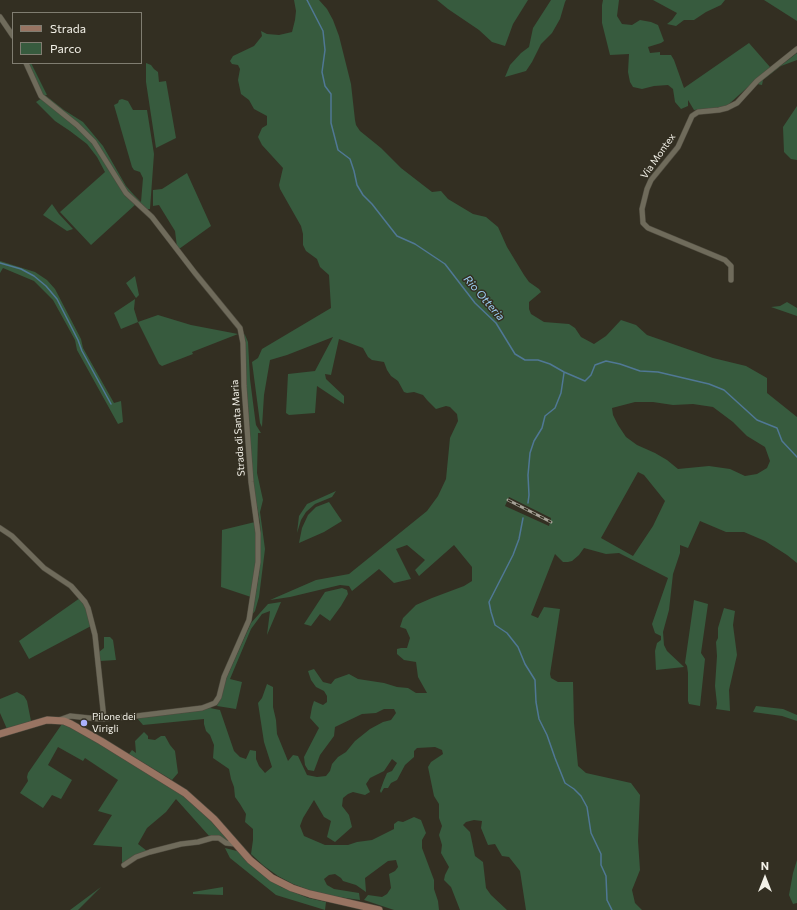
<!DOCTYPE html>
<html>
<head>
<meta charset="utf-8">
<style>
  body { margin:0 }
  #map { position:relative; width:797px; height:910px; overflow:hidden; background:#332f22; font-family:Commissioner,sans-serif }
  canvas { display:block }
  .legend { position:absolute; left:12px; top:12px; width:130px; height:52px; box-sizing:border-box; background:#332f22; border:1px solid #807d71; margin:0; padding:5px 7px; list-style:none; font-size:12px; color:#f3f1e8 }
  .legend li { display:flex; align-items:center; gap:8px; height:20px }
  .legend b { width:20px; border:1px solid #807d71 }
  .north { position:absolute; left:745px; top:858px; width:40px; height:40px; -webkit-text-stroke:3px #332f22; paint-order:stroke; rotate:0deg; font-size:11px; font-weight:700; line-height:16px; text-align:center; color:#f3f1e8 }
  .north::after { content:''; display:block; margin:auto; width:14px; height:18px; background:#f3f1e8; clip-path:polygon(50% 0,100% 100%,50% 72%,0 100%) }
</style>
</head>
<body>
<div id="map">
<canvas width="797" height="910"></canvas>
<ul class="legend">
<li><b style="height:5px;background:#987462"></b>Strada</li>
<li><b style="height:11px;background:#375b3e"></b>Parco</li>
</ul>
<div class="north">N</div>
</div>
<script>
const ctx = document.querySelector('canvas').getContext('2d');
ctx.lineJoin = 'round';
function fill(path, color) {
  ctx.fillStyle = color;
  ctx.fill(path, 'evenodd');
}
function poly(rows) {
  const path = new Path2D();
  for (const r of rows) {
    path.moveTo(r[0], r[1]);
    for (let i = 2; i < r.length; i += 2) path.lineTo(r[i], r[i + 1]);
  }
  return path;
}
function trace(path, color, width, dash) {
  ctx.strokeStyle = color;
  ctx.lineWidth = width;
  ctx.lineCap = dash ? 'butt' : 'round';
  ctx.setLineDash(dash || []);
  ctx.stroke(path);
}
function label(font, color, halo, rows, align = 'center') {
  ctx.font = font + ' Commissioner,sans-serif';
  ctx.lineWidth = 3;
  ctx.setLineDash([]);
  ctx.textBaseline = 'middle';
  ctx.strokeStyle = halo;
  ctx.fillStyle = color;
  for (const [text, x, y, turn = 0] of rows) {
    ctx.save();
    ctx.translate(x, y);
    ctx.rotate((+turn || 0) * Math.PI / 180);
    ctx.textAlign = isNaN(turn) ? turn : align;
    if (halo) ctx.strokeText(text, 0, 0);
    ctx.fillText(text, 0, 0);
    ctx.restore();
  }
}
fill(poly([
  [294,0,319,0,327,9,333,20,339,36,351,84,355,120,356,125,360,131,381,148,401,168,432,192,441,191,448,199,473,214,486,217,498,227,507,247,524,275,529,282,539,289,541,292,529,302,529,309,531,314,544,322,569,324,575,328,581,337,594,344,606,336,621,320,636,325,647,335,713,358,746,366,767,378,767,393,797,417,797,563,787,555,765,541,744,532,726,532,700,521,688,548,680,545,680,553,673,574,669,610,663,632,664,645,667,651,684,667,656,670,655,651,657,643,661,640,661,636,655,633,652,624,668,578,619,553,606,554,584,548,579,555,572,561,568,562,563,562,555,554,531,615,538,618,544,607,560,609,550,674,551,678,558,682,573,682,574,723,578,766,586,773,631,783,640,795,638,841,640,870,632,890,635,903,642,910,526,910,520,871,509,857,502,856,495,844,488,845,481,828,482,821,474,820,466,822,463,825,470,832,475,856,483,862,486,888,491,895,507,910,460,910,451,887,444,880,445,875,449,867,441,853,442,845,439,835,442,826,439,818,439,804,434,796,428,767,431,762,443,754,442,750,435,747,417,748,414,751,414,757,405,765,397,780,391,783,388,788,384,788,381,793,380,791,384,780,387,773,392,771,397,763,392,759,384,771,370,778,366,784,370,792,365,795,353,792,348,794,343,798,342,806,349,815,352,827,335,842,327,837,331,821,324,817,314,800,303,818,300,826,304,836,325,845,348,845,357,842,372,840,394,829,394,824,398,821,403,822,414,817,421,820,426,833,422,840,422,848,434,880,434,889,438,901,439,910,394,910,364,900,368,895,382,897,387,894,391,888,389,874,395,871,398,867,396,860,388,861,365,878,366,892,356,885,343,881,341,878,335,874,329,875,324,879,327,885,334,889,359,893,360,900,332,896,312,891,293,884,278,876,264,866,251,854,253,840,253,829,245,822,246,814,240,804,235,797,234,787,231,779,229,769,213,758,214,745,210,735,206,731,204,724,204,719,143,725,137,718,210,708,220,710,234,751,240,757,246,759,250,750,256,751,256,759,259,766,265,773,272,767,264,742,258,703,262,698,267,684,273,687,273,707,276,720,277,734,288,761,293,755,298,756,307,775,317,777,326,776,330,771,332,764,338,757,346,752,355,741,370,729,383,722,391,720,396,713,394,709,384,709,376,713,362,714,335,727,334,736,320,755,314,771,308,770,305,765,304,757,319,728,310,718,312,707,314,701,323,705,327,702,327,696,324,691,316,687,311,680,308,671,314,669,323,682,331,684,335,679,349,674,358,679,384,683,397,687,408,688,416,693,427,693,418,677,416,662,404,660,397,654,397,649,401,648,407,648,410,638,406,629,400,627,403,618,416,605,432,598,464,586,472,581,472,567,454,545,419,576,415,570,425,560,407,545,396,549,411,579,394,583,379,569,352,591,349,586,340,585,290,597,270,600,316,580,349,574,427,511,438,496,446,479,450,438,458,421,457,414,450,407,446,406,436,409,427,400,423,395,414,392,407,393,404,392,398,381,391,376,387,370,384,362,372,360,368,357,363,348,339,339,331,375,325,374,326,379,344,396,344,404,317,386,315,413,289,415,286,413,288,374,315,371,333,337,287,355,270,360,264,395,262,427,260,423,252,362,258,358,262,349,331,308,329,275,320,267,317,259,306,251,303,245,303,234,301,226,280,189,279,185,283,168,262,145,258,137,262,128,267,125,267,116,254,109,249,100,241,94,238,80,240,69,238,65,232,64,230,61,233,56,254,46,262,36,261,31,267,34,279,35,292,32,295,20,296,11],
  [635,402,653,402,673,405,693,404,713,407,733,422,747,436,765,447,770,461,767,468,757,474,745,476,730,469,709,466,678,469,667,460,655,453,637,445,626,437,618,425,613,415,612,408],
  [638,472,644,475,665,501,653,526,633,556,601,538],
  [509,497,551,518,549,526,505,506],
  [437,0,528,0,513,24,505,46,492,42,479,30,448,9],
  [551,0,566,0,565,2,560,19,552,33,541,44,532,62,526,71,505,77,510,65,521,53,529,47,533,28],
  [603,0,619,0,617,16,622,24,632,25,640,20,651,22,658,25,664,41,661,43,648,47,650,53,660,52,660,55,671,55,674,60,684,88,749,43,770,67,729,104,724,107,694,110,688,100,688,106,681,109,675,102,673,89,668,85,654,86,642,89,633,87,630,82,628,72,629,54,610,55,602,23,602,5],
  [653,0,725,0,721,5,706,12,694,20,684,20,676,26,667,24,672,20,677,13],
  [764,0,797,0,797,21],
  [797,53,797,60,781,66,763,80,762,85,757,84],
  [28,63,31,63,47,95,45,95,64,110,83,122,103,146,126,186,134,195,141,202,143,178,140,172,134,170,132,167,114,105,118,103,119,100,122,99,128,101,133,110,147,110,154,154,150,209,145,209,129,195,102,151,42,94],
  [146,63,151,65,154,69,158,72,159,82,166,81,176,138,156,148,146,82],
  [42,98,88,138,136,204,91,245,60,212,105,172,97,157,87,144,70,131,55,121,36,102],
  [797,106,797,160,791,159,784,152,783,127],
  [187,173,211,226,179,249,177,247,175,231,159,205,153,206,153,190,162,189],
  [52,204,59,214,73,229,67,231,43,215],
  [0,261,35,272,47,280,55,289,81,339,83,348,114,403,121,401,123,422,118,424,77,350,75,340,53,300,34,281,3,268,0,273],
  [135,276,139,295,136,298,126,283],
  [135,299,134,309,138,322,158,315,191,325,238,334,192,352,193,354,162,366,159,364,138,322,121,329,114,313],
  [787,302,797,308,797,316,771,307,780,306],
  [243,333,245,335,248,342,250,379,255,418,256,425,261,433,258,433,257,473,263,500,260,512,265,549,259,597,255,611,252,615,259,575,261,542,260,523,253,484],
  [336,491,332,497,315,504,306,512,301,520,297,533,299,516,307,504],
  [329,502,342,521,324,532,299,543,302,528,308,515,316,507],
  [255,522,256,561,251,597,221,587,222,530],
  [342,588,347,590,348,594,341,606,330,621,320,614,311,626,304,624,325,592],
  [80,598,86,609,91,626,29,659,19,641],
  [694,600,708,604,701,653,705,659,700,706,689,704,688,701,688,673,687,666,685,663],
  [281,602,267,635,270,611,262,614,251,629,230,679,242,682,236,709,217,706,226,679,251,623,268,604],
  [724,608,735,611,733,625,737,655,729,690,730,711,716,709,717,704,715,686,717,656,716,642,718,638,718,628],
  [104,637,110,637,113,640,116,660,100,661,99,652,104,648],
  [17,692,24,696,27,701,31,721,7,729,0,713,0,699],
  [756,706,783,709,797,715,797,721,782,716,753,712],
  [62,724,72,727,174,789,188,800,208,818,230,842,210,837,176,799,166,812,147,828,138,844,147,851,122,864,122,847,93,845,112,815,98,811,118,780,85,758,83,761,58,747,48,765,72,780,61,799,52,795,43,808,20,793,28,781,27,777,28,773],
  [144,732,148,736,148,739,155,740,161,736,165,736,170,745,175,751,178,773,172,780,129,754,132,750,136,753,135,741],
  [225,848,237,851,260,873,281,887,308,898,326,902,325,910,276,895,230,858],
  [797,860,797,903,793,904,789,895,793,873],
  [101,887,78,910,70,910],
  [223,887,223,895,193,894,193,892]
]), '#375b3e');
trace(poly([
  [307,0,323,31,325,50,322,72,325,86,331,94,331,123,338,150,350,159,354,171,357,185,363,195,372,204,397,236,415,244,445,264,475,303,496,323,515,354,525,360,538,360,550,364,564,372,585,381,591,375,595,365,606,361,620,364,640,371,658,372,709,384,724,390,757,420,777,428,782,441,797,457],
  [0,263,21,269,34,276,46,286,57,299,78,340,82,351,111,404],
  [528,503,529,495,528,475,530,453,534,441,542,428,545,416,555,408,561,393,564,373],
  [523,518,519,539,513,555,489,602,491,612,495,625,507,633,518,647,525,664,535,680,536,702,539,719,547,735,555,758,565,783,574,789,581,796,587,807,591,833,601,854,601,865,606,876,607,900,612,910]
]), '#507895', 1.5);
const minor = poly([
  [0,17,13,36],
  [26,63,41,96,77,125,94,142,126,193,152,217,195,273,240,328,243,343,244,386,251,482,258,533,258,562,249,620,224,677,219,697,215,703,202,708,128,717,99,719,70,716,59,720],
  [731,280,731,266,725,260,648,228,643,223,642,209,647,189,651,180,678,147,692,116,698,112,719,110,727,108,737,103,757,81,797,49],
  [0,528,12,536,44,568,71,586,85,602,88,608,95,635,104,719],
  [124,865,136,857,150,852,181,844,198,842,212,838,219,838,226,843,235,844]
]);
const secondary = poly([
  [0,734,47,720,64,721,71,724,101,741,185,793,214,819,250,860,272,878,292,888,310,894,379,910]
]);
trace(minor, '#4f4b3f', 6);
trace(secondary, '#4f4b3f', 8);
trace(minor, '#6f6b5b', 5);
trace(secondary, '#987462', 7);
const rail = poly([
  [508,500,551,522]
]);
trace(rail, '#a5a297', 3);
trace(rail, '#332f22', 1.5, [4.5]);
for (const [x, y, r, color] of [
  [84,723,4,"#aab0fb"]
]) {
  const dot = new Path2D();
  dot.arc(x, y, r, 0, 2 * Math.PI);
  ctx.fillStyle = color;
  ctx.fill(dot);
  trace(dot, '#332f22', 1.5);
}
label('10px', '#f3f1e8', '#332f22', [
  ["Via Montex",658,156,-55],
  ["Strada di Santa Maria",238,428,-94]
]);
label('10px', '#f3f1e8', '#332f22', [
  ["Pilone dei",92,717],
  ["Virigli",92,729]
], 'left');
label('italic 11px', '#9ed1f7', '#332f22', [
  ["Rio Otteria",484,298,49]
]);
</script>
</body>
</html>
